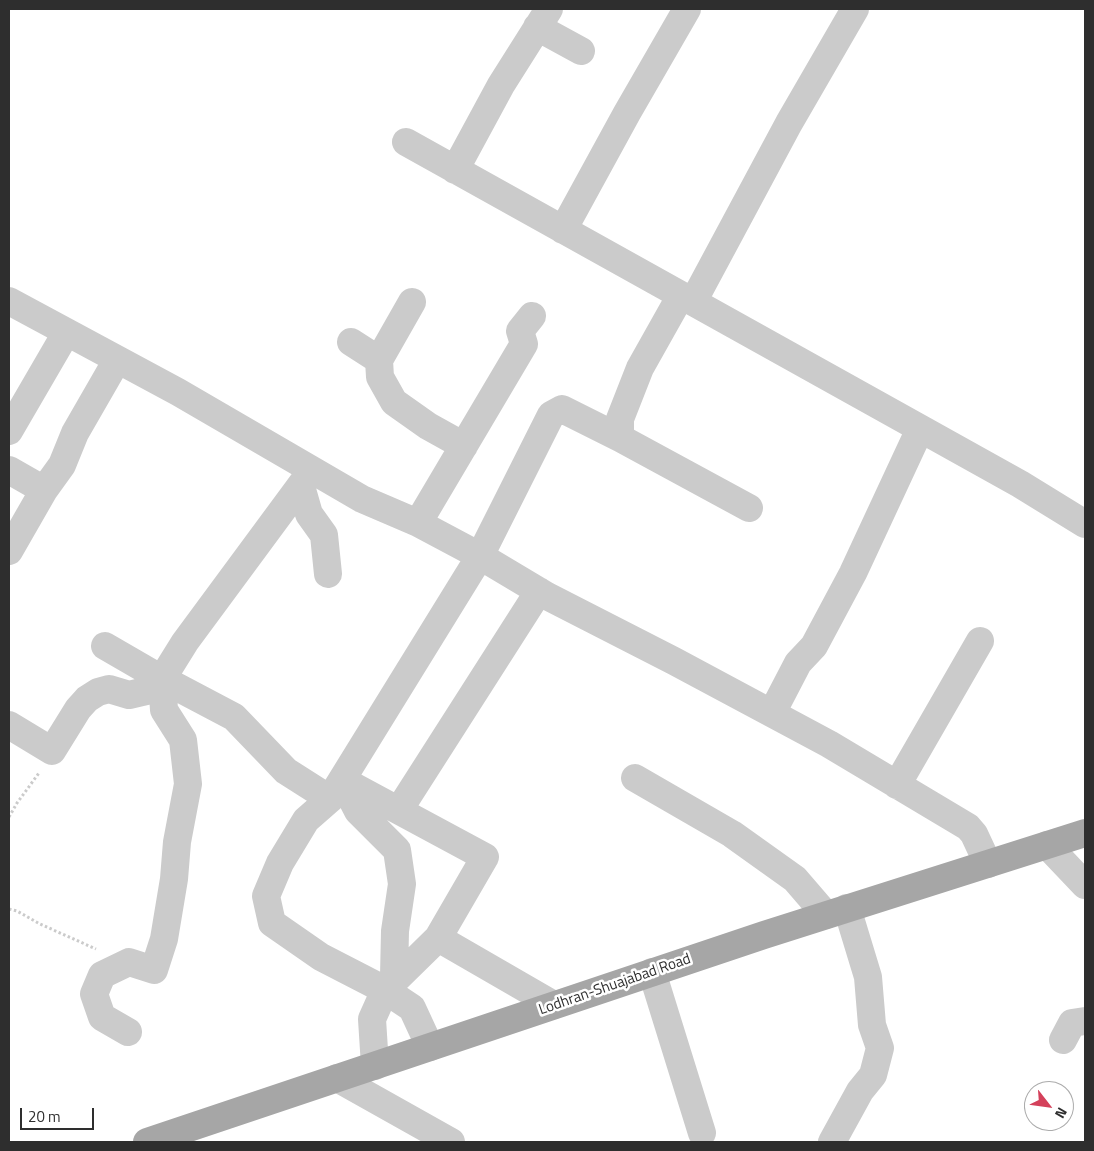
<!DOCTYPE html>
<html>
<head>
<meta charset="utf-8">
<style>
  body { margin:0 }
  #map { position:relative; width:1094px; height:1151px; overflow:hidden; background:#fff; font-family:"Titillium Web",sans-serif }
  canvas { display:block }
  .frame { position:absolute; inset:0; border:10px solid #2e2e2e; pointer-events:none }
  .north { position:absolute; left:1024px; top:1081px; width:50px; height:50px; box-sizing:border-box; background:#fff; border:1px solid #ababab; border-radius:50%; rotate:120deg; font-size:14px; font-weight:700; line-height:20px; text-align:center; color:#2e2e2e }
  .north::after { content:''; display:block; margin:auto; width:18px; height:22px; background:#d4415b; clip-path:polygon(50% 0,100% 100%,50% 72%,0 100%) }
  .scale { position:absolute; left:20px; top:1108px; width:74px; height:22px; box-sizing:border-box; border:2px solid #2e2e2e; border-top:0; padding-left:6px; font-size:15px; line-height:18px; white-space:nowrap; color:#2e2e2e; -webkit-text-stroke:4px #fff; paint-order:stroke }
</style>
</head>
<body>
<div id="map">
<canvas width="1094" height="1151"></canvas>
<div class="frame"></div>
<div class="north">N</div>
<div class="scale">20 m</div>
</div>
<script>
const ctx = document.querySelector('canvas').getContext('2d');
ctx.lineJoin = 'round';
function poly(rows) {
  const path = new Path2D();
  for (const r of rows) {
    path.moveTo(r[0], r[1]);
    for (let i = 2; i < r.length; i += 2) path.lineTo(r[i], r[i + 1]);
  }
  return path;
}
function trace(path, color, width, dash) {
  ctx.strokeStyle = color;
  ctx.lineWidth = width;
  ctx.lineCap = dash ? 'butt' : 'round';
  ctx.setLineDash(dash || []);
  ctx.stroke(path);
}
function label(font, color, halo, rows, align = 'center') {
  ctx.font = font + ' "Titillium Web",sans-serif';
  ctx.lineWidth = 5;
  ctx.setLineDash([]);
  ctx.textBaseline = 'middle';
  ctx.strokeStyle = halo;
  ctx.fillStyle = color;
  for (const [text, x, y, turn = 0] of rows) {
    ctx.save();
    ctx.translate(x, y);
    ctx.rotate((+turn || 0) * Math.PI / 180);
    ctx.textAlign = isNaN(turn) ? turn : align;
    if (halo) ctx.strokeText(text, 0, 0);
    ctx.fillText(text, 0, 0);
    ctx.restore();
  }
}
trace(poly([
  [9,817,17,803,39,773],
  [9,909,17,911,40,924,96,949]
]), '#cbcbcb', 3, [2.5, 2.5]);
trace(poly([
  [537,27,581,51],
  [406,142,1020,484,1085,524],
  [455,170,501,85,549,9],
  [563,230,627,113,687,9],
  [681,295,640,368,620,419,620,438,749,508],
  [9,301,178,392,362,499,418,523,480,556,547,596,674,661,829,744,968,827,974,834,988,864],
  [693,302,789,123,855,9],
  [351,342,379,360,380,377,394,402,428,426,464,446],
  [379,360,412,302],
  [9,431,66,333],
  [9,470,44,490],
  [301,486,309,514,324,535,328,574],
  [418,523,524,344,520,331,532,316],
  [9,551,44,490,62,465,75,433,117,360],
  [105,646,162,679,234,717,286,771,330,799],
  [772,713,798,663,814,646,853,573,920,429],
  [9,725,52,751,78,709,87,699,98,692,109,689,129,695,146,691,162,679,185,642,312,470],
  [635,778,732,834,795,879,826,915],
  [342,780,485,857,438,938,385,990,412,1008,430,1047],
  [342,780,358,811,397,850,402,884,395,931,394,976,385,990,372,1019,375,1066],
  [897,785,980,641],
  [399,810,539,591],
  [1047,845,1085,885],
  [438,938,554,1005],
  [652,972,702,1133],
  [385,990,321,957,272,923,266,896,280,863,306,820,330,799,480,556,551,415,562,409,620,438],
  [128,1032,102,1017,94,994,102,975,129,962,154,970,164,939,174,879,177,842,188,784,183,740,164,710,162,679],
  [1063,1040,1072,1023,1085,1021],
  [337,1078,451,1142],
  [832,1142,860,1091,873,1075,880,1048,872,1025,868,977,847,908]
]), '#cbcbcb', 28);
trace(poly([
  [147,1142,764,935,1085,833]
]), '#a6a6a6', 28);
label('15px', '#2e2e2e', '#fff', [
  ["Lodhran-Shuajabad Road",615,985,-19]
]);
</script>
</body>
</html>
